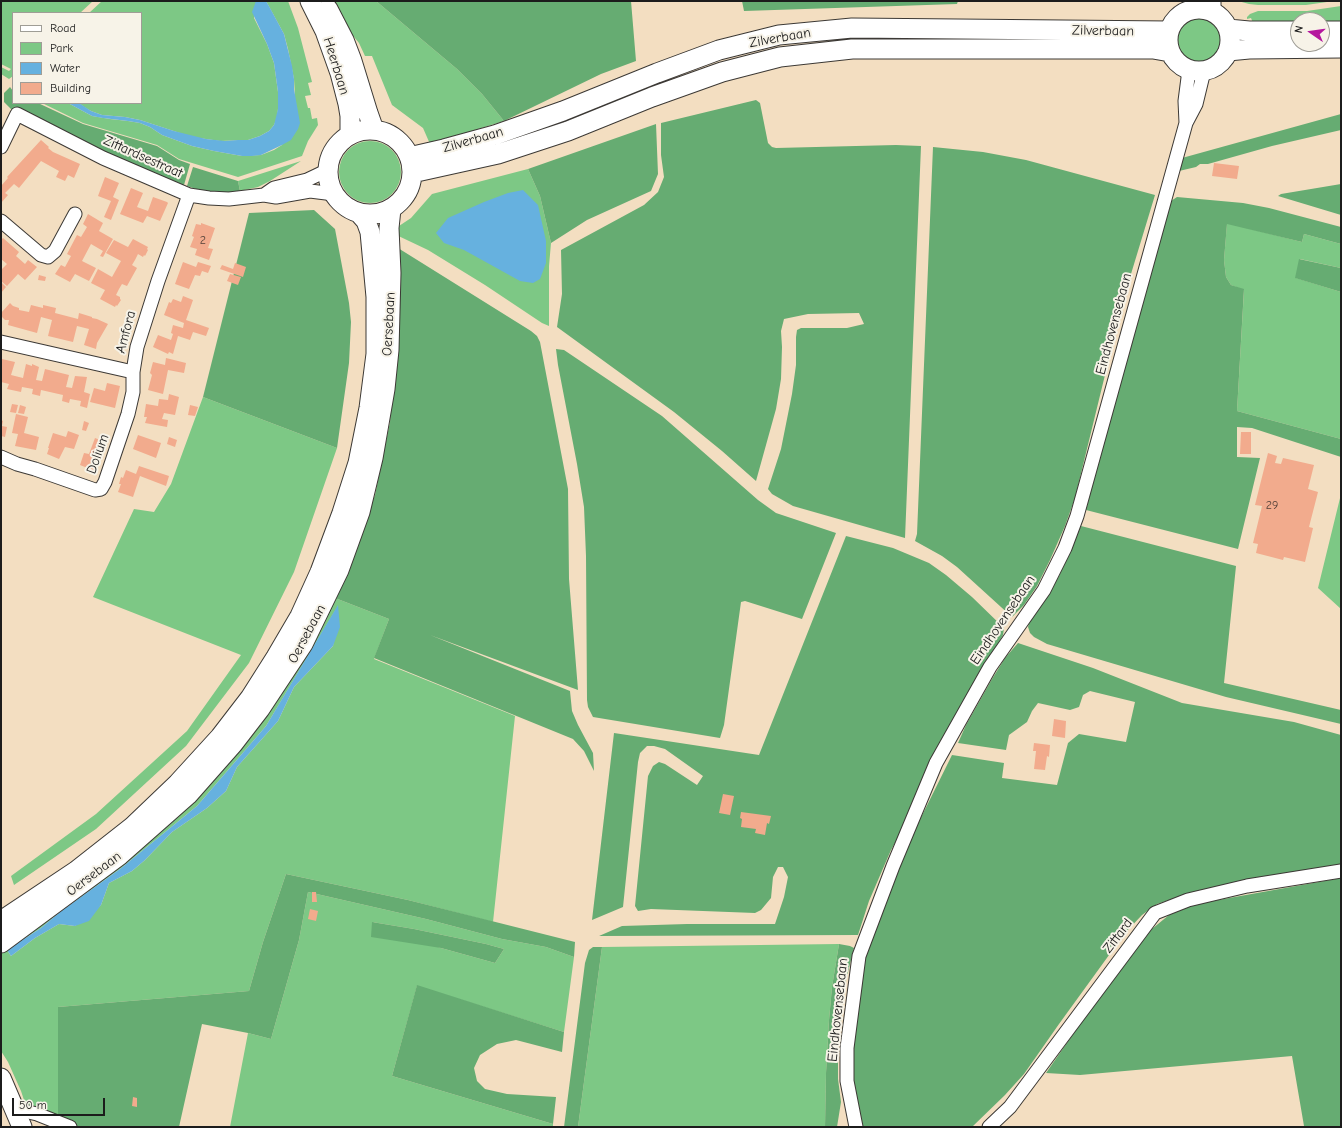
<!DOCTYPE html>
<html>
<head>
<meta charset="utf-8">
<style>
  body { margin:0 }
  #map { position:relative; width:1342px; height:1128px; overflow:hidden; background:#f3dec1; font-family:"Comic Neue",sans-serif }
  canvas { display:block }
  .frame { position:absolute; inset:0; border:2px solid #1c1c1c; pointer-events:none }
  .legend { position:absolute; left:12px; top:12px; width:130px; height:92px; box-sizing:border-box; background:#f7f3e8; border:1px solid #9f9d96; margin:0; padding:5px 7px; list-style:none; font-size:12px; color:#1c1c1c }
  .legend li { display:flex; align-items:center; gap:8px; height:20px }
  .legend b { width:20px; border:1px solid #9f9d96 }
  .north { position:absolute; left:1290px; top:12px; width:40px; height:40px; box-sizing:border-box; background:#f7f3e8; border:1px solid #9f9d96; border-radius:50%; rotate:283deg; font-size:11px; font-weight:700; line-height:16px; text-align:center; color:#1c1c1c }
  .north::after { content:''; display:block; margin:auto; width:14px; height:18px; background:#b5179e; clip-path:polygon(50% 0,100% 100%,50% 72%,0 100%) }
  .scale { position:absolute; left:12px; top:1098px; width:93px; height:18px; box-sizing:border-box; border:2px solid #1c1c1c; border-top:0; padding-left:5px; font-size:12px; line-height:14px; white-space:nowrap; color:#1c1c1c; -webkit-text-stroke:3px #f7f3e8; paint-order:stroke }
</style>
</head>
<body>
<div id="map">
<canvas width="1342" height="1128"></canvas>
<div class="frame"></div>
<ul class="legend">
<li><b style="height:5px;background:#fff"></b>Road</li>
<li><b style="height:11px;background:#7dc885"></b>Park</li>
<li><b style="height:11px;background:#66b1df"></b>Water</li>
<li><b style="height:11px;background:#f2ab8d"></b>Building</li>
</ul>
<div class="north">N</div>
<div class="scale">50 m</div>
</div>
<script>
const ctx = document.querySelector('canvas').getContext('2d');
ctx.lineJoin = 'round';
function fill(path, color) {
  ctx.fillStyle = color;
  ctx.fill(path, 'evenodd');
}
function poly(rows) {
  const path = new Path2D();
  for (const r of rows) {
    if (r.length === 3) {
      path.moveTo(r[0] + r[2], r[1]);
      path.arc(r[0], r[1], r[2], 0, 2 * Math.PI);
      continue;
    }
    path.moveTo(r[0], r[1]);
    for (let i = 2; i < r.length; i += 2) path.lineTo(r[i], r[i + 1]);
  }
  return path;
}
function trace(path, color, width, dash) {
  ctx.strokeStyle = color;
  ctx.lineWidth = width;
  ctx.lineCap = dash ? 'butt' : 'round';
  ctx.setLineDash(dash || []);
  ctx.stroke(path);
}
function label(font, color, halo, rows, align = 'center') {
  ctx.font = font + ' "Comic Neue",sans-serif';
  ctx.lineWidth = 4;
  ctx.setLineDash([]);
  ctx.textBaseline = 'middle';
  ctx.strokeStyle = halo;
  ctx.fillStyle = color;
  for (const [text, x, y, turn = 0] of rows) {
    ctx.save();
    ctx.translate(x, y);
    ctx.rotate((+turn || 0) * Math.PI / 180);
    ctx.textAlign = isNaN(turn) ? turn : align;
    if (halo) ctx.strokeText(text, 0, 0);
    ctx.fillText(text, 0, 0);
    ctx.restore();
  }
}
fill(poly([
  [1,1,93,1,80,13,13,13,13,76,9,79,1,74,1,67,9,71,11,69,1,64],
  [102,1,257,1,254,18,267,44,274,63,278,92,278,109,277,118,274,125,269,131,260,136,248,140,220,141,192,137,140,120,125,117,102,115,91,111,84,107,79,103,141,103,141,13,89,13],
  [266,1,288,1,298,28,312,82,308,83,311,95,305,96,308,108,310,108,312,119,317,118,318,125,308,141,302,156,238,177,179,159,157,145,83,123,42,103,68,103,92,116,110,119,128,121,140,123,150,127,162,135,192,146,214,151,242,156,261,155,274,150,282,145,295,96,294,79,288,49,284,34],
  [328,1,376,1,457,69,482,94,504,121,430,144,423,128,392,105,372,56,365,56,359,43,340,20],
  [1238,1,1334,1,1306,5,1258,5,1249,4],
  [1341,6,1341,28,1322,23,1322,20,1298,20,1298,23,1253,23,1251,18,1247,19,1247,17,1250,14,1258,11,1307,11],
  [1201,40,23],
  [370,172,31],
  [301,161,270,181,258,187,240,191,238,181],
  [528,169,540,196,551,243,549,266,549,326,542,323,485,285,428,250,390,232,411,218,432,194],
  [1227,223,1302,242,1304,234,1341,244,1341,268,1300,259,1296,278,1341,292,1341,439,1237,411,1244,290,1231,285,1226,277,1224,260],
  [203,397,337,448,294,572,249,663,186,746,96,829,14,885,11,876,96,814,187,731,241,655,93,597,134,509,154,512,171,484],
  [1341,494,1341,609,1318,588],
  [335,598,389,619,374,659,515,716,493,922,408,900,286,874,263,942,249,991,58,1007,58,1121,27,1109,21,1091,8,1062,1,1051,1,949,133,850],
  [338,606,333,646,294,687,278,721,237,767,226,791,207,808,172,832,145,860,132,871,109,883,101,905,75,926,59,924,35,938,11,956,7,950,41,928,60,912,120,869,197,806,266,726],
  [308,892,426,919,502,939,546,947,574,957,564,1032,417,986,392,1076,553,1124,553,1127,230,1127,248,1033,271,1039,299,940],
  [372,922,414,929,486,944,504,949,495,963,441,948],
  [839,944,832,987,829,1020,826,1073,825,1127,578,1127,602,947]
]), '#7dc885');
fill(poly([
  [376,1,631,1,636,61,601,74,504,121,482,94,457,69],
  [742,1,958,1,957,4,744,11],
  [10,87,13,91,13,103,38,103,83,124,157,146,179,160,190,164,184,185,120,159,13,111,4,102,4,93],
  [756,100,760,103,768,143,772,147,776,148,896,145,921,146,905,538,793,506,772,494,768,489,781,449,792,394,796,365,796,337,797,330,801,328,847,328,864,324,859,313,808,314,784,319,781,331,782,347,781,379,776,409,756,481,722,451,674,412,557,327,562,294,561,250,644,205,658,192,664,177,661,155,661,123],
  [1341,114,1341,130,1272,146,1208,164,1200,164,1196,167,1179,171,1182,158],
  [656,124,658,174,651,191,587,220,551,243,540,196,528,169],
  [933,147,983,152,1026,160,1155,195,1124,297,1075,498,1065,526,1050,560,1037,586,1024,605,1012,617,957,567,942,556,915,541,917,534],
  [193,167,238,181,240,191,223,194,199,190,187,186],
  [1341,184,1341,215,1278,196,1281,194],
  [1177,197,1243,203,1269,208,1341,227,1341,244,1304,234,1302,242,1227,224,1224,260,1226,277,1231,285,1244,289,1237,411,1341,439,1341,457,1252,428,1237,427,1237,457,1260,458,1238,549,1086,510,1146,281,1171,201],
  [314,210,335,229,349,303,351,322,349,363,337,448,203,397,249,213],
  [398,248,531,331,537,336,540,342,568,489,569,579,578,690,430,635,570,691,572,711,578,725,593,753,594,771,584,751,573,739,374,658,389,619,335,598,375,495,390,422],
  [1299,259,1341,268,1341,292,1295,278],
  [556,349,564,350,662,416,758,500,776,513,836,533,802,619,745,601,741,602,724,725,720,738,593,717,588,707,587,700,586,556,584,507,577,464,558,365],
  [1081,526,1236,566,1224,683,1341,710,1341,724,1226,697,1047,644,1034,637,1030,633,1028,627,1029,623,1059,576],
  [846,536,893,548,929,563,946,575,972,597,1004,628,1003,635,963,706,930,780,891,850,869,901,858,935,599,936,622,926,687,924,775,924,784,897,788,877,783,867,778,867,773,877,771,898,761,910,755,913,651,909,638,911,635,906,648,776,653,766,659,762,665,764,697,785,703,776,665,749,654,746,647,746,640,753,638,762,623,907,592,920,614,733,759,755],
  [1018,643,1093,668,1182,703,1294,722,1341,735,1341,866,1206,890,1178,897,1157,904,1142,915,1125,933,1059,1024,1024,1074,1005,1095,972,1127,858,1127,851,1059,862,957,888,884,952,755,1004,763,1002,778,1057,785,1068,743,1079,734,1126,742,1135,702,1090,691,1083,695,1079,707,1070,710,1038,703,1032,711,1027,722,1009,735,1006,750,958,743,966,725,992,679,1005,658],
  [286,874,408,900,575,942,574,957,546,947,502,939,426,919,308,892,299,940,271,1039,248,1033,202,1024,179,1127,74,1127,58,1121,58,1007,249,991,263,942],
  [1341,878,1341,1127,1302,1127,1304,1126,1292,1056,1080,1075,1046,1073,1110,981,1147,933,1169,915,1191,906,1218,900],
  [372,922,414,929,486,944,504,949,495,963,441,948,371,937],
  [839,944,850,946,854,948,846,980,838,1046,838,1079,841,1102,837,1127,825,1127,826,1073,829,1020,832,987],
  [593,947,602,947,578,1127,564,1127,585,963,589,950],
  [417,985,564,1032,562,1052,516,1040,497,1044,480,1055,474,1068,477,1081,485,1089,507,1094,556,1097,553,1124,392,1076]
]), '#66ac72');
fill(poly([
  [256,1,266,1,270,8,284,34,292,66,294,79,294,89,300,123,298,129,291,140,282,145,261,155,252,156,242,156,214,151,192,146,162,135,150,127,140,123,128,121,103,118,92,116,68,103,79,103,91,111,102,115,125,117,140,120,174,131,206,139,225,141,238,140,248,140,260,136,269,131,274,125,278,109,278,92,274,63,267,44,252,12],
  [523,190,538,205,546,241,546,263,540,279,533,283,520,281,464,250,444,243,436,233,448,218,484,202,508,193],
  [338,605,340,627,333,646,294,687,278,721,237,767,226,791,207,808,172,832,145,860,132,871,109,883,101,905,89,921,75,926,59,924,35,938,11,956,7,950,41,928,60,912,120,869,197,806,266,726]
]), '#66b1df');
fill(poly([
  [41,140,49,147,48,148,53,152,80,164,74,178,68,175,65,181,56,177,59,171,41,161,19,188,14,184,5,193,8,195,1,203,1,186,8,178,7,177],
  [1214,163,1239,166,1237,179,1212,176],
  [105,177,119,183,113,197,119,200,111,220,104,217,111,201,98,196],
  [131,188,143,193,137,207,148,211,153,197,167,202,168,203,160,221,147,216,143,223,120,214],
  [88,214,103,223,99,231,113,239,103,257,100,256,103,251,91,244,82,261,96,268,89,281,75,274,70,282,55,274,61,265,65,267,71,256,67,254,77,235,81,237,87,227,83,224],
  [201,223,215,228,208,248,213,249,209,260,195,255,197,249,190,247,194,237,192,236,196,224,201,225],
  [3,238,19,252,16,256,25,264,28,260,37,267,25,280,18,274,7,286,1,281,1,270,7,264,1,259,1,240],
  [133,239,148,247,147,249,148,250,145,256,144,255,143,257,138,254,135,260,132,265,137,268,127,286,122,284,119,289,116,295,120,297,120,299,121,300,117,306,116,305,115,307,100,299,105,290,91,283,98,269,112,277,121,261,106,253,114,240,128,247],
  [183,262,196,267,198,262,211,266,208,273,202,271,200,276,195,275,189,289,175,284],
  [235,263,246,267,243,277,220,269,222,265,233,269],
  [230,274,241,277,238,285,227,281],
  [39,275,46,277,45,281,38,280],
  [1,282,6,287,1,293],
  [183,296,193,300,186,320,209,328,206,336,193,332,190,340,178,336,173,354,169,352,168,354,153,347,158,335,171,340,173,334,171,333,173,325,183,328,184,323,164,315,169,302,171,303,173,299,181,302],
  [10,303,13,306,19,308,19,310,29,312,31,305,43,308,43,305,56,308,55,313,78,319,79,313,92,317,92,318,97,319,108,324,97,343,96,349,84,345,89,329,77,326,73,342,48,336,52,320,41,317,37,333,8,325,9,320,5,320,1,316,1,313],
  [166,358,186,363,184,373,168,370,163,394,148,390,152,375,150,373,153,362,165,365],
  [2,359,15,362,11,375,23,378,26,364,32,366,32,364,39,367,36,380,42,381,45,369,69,375,66,387,72,388,75,376,87,377,84,392,90,394,87,408,80,406,81,401,70,399,69,403,62,401,63,395,41,390,40,396,32,394,33,389,22,387,21,392,7,389,9,384,1,382,1,364],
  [107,383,120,386,115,408,90,402,94,388,105,391],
  [169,394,179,397,175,415,164,413,162,419,168,420,167,427,145,423,147,417,144,417,146,404,158,406,159,399,168,400],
  [12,404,18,405,16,413,10,412],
  [20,405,26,407,24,414,18,413],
  [190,405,198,407,195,416,188,415],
  [16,414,28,417,24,433,39,437,36,450,15,446,18,434,12,433],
  [1,420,3,421,2,426,7,427,5,437,1,436],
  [84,421,89,423,86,431,82,430],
  [68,431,79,435,74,449,65,447,59,459,47,454,49,448,48,448,53,433,66,437],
  [1241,432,1251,432,1251,454,1240,454],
  [138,435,161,443,156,458,133,449],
  [169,437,177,440,175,447,167,444],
  [95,438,105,442,95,471,80,465,84,453,89,454],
  [1268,453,1277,456,1275,463,1281,464,1283,458,1314,465,1308,489,1318,492,1309,527,1313,528,1305,562,1284,557,1283,560,1256,553,1258,544,1253,543,1262,506,1255,505],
  [139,466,169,476,166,486,140,476,133,497,118,492,121,484,119,484,121,477,123,478,126,470,136,474],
  [1054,719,1066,721,1065,738,1052,736],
  [1034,743,1050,745,1049,757,1047,756,1045,770,1034,769,1036,751,1033,751],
  [723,794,734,796,730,815,719,813],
  [741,812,771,816,769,824,767,823,765,835,755,833,756,829,741,827,742,819,740,818],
  [312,892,316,892,317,902,312,902],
  [310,909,318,911,316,921,308,919],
  [133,1097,137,1098,137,1107,132,1106]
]), '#f2ab8d');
const street = poly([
  [1198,9,1200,1],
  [1214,12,1214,1],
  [1186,123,1185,101,1189,70],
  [1,147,17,114,103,158,189,195,209,198,229,199,264,195,276,197,310,191,334,194],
  [264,195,274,188,307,180,328,170],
  [1,221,41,255,48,257,55,251,75,214],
  [1,342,133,372,137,347,145,322,158,281,189,195],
  [1,457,17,464,35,469,95,490,101,489,105,482,128,414,133,392,133,372],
  [15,1109,37,1114,70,1127],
  [856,1127,847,1081,847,1048,859,956,893,866,936,763,990,667,1044,590,1065,548,1077,516,1186,123,1196,104,1204,71],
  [989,1127,1010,1107,1155,913,1188,900,1247,886,1341,871]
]);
const secondary = poly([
  [310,1,325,31,340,73,348,104,350,116,350,135],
  [328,9,344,40,352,61,368,113,374,130],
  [1199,40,31],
  [1228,29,1249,31,1298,31],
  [1322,31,1341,31],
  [1228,51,1249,49,1341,48],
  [370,172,42],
  [409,157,444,149,495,135,563,111,657,73,719,50,779,35,852,28,1169,31],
  [412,173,498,154,568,131,652,97,722,72,780,57,852,49,1153,49,1170,52],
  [1,921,76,871,132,827,178,783,220,737,250,698,276,657,300,616,320,572,342,513,358,463,369,408,376,354,376,297,370,232,366,221,359,213],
  [1,943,120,855,188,795,233,744,260,709,303,644,339,570,360,512,373,458,385,389,389,350,391,273,389,228,391,209],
  [1,1078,22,1127]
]);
trace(street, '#3c3935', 15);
trace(secondary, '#3c3935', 21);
trace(street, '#fff', 13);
trace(secondary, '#fff', 19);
label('12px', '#524038', null, [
  ["2",203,241],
  ["29",1272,506]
]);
label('14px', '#1c1c1c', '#f7f3e8', [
  ["Zilverbaan",1103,31,1],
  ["Zilverbaan",780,38,-10],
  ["Heerbaan",336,66,73],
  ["Zilverbaan",473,140,-16],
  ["Zittardsestraat",143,157,24],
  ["Oersebaan",389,324,-87],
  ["Eindhovensebaan",1114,324,-75],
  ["Amfora",126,332,-75],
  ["Dolium",98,454,-70],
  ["Eindhovensebaan",1003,620,-56],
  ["Oersebaan",307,634,-62],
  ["Oersebaan",94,874,-37],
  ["Zittard",1118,936,-53],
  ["Eindhovensebaan",838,1010,-84]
]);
</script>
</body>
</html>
